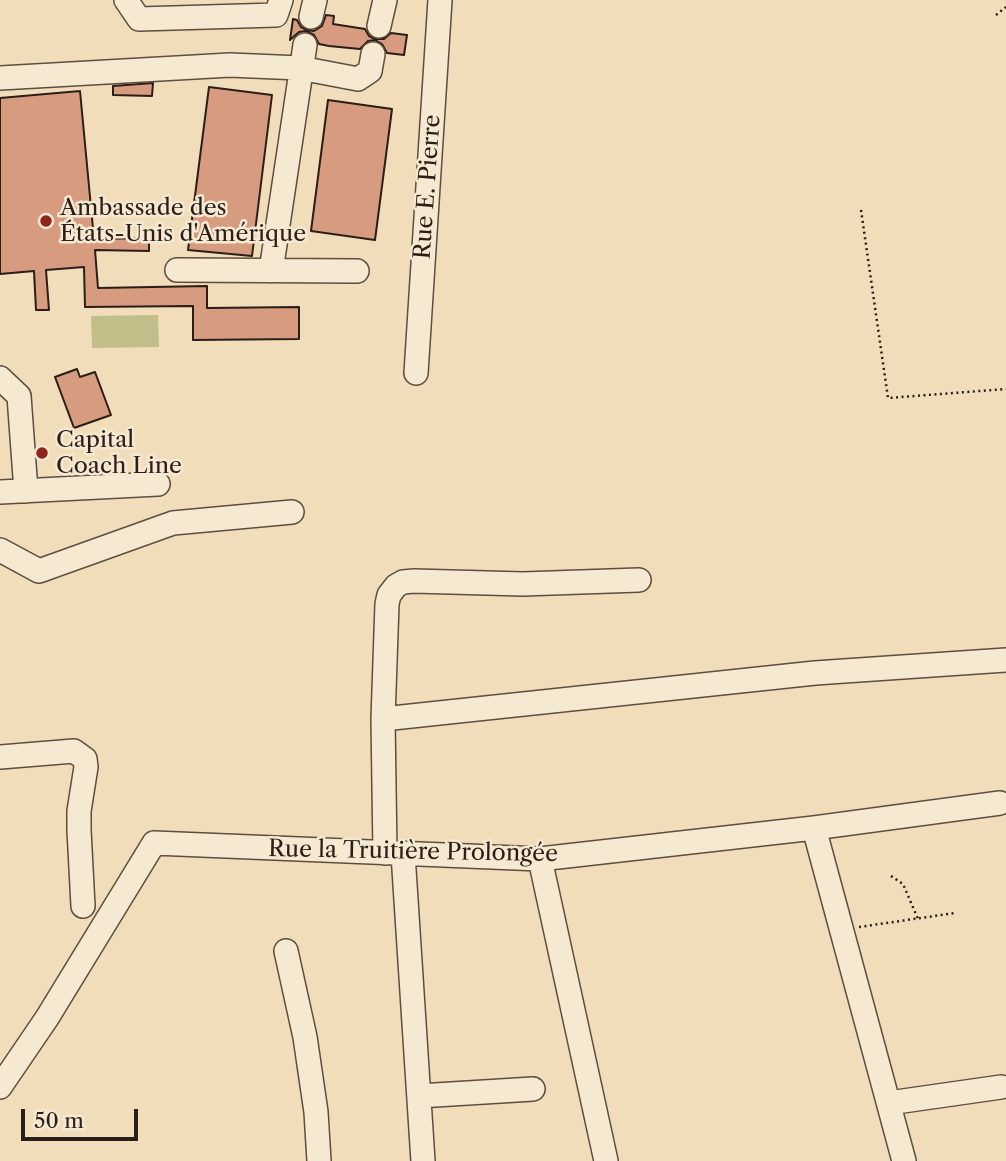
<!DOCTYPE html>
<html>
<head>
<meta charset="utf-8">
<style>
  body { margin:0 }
  #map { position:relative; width:1006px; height:1161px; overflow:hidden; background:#f1ddb9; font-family:"Libre Caslon Text",serif }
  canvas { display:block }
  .scale { position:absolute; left:21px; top:1109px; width:117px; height:32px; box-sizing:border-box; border:4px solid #2a1e18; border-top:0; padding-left:9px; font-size:21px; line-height:24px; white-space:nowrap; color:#2a1e18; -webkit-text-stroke:5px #f6e9d2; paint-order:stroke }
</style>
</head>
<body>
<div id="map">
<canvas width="1006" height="1161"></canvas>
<div class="scale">50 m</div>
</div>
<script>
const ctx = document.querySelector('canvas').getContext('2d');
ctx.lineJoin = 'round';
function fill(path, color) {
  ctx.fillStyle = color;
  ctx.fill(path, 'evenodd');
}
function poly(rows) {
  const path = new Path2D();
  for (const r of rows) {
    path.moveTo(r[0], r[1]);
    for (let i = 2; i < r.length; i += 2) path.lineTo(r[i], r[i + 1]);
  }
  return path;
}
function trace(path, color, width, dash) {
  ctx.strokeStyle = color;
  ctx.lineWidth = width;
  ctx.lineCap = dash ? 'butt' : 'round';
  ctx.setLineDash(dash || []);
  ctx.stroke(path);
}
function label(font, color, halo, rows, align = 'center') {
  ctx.font = font + ' "Libre Caslon Text",serif';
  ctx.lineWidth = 5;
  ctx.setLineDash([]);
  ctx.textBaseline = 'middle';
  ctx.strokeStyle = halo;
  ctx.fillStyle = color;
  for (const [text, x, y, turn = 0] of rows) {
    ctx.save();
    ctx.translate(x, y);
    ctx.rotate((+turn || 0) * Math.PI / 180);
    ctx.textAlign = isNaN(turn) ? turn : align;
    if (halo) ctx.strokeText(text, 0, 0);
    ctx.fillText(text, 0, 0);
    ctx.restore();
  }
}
fill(poly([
  [158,315,159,347,92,348,91,316]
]), '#c2be8a');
const building = poly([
  [326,15,334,16,333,24,365,29,369,36,375,39,384,39,391,33,407,35,404,55,387,53,382,44,375,40,368,41,360,49,329,46,319,44,314,35,306,31,299,32,290,40,293,19,297,20,301,27,307,30,314,31,322,26,326,15],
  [153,83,152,96,113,95,113,86,153,83],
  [209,87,272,95,252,256,188,250,209,87],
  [80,91,94,239,149,238,149,251,95,250,98,288,207,286,207,308,299,307,299,339,193,340,193,306,85,307,84,267,46,270,49,310,36,310,34,271,0,274,0,98,80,91],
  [328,100,392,109,375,240,311,231,328,100],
  [77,369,80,377,95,372,111,415,74,428,55,377,77,369]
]);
fill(building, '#d79b80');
trace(building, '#2a1e18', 2);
const minor = poly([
  [126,0,139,19,276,15,281,0],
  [311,17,315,0],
  [379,26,385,0],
  [0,78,230,65,300,68,358,79,370,71,373,54],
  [177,270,357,271],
  [271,271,305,45],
  [416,373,440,0],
  [0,378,19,396,26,491],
  [0,492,158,484],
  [0,550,39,571,173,523,292,512],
  [383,719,815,673,1006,660],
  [0,757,74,751,85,759,86,767,79,811,79,830,83,906],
  [814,828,904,1161],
  [385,853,383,719,387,604,389,595,396,586,403,582,414,581,523,584,639,580],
  [403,854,423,1161],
  [540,859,606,1161],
  [286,951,305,1037,316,1112,319,1161],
  [0,1087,47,1018,154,843,540,859,814,828,1000,803],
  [419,1096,533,1089],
  [889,1103,1001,1087]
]);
trace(minor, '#5c4e40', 26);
trace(poly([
  [996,15,1006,7],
  [861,210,888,398,1006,389],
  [891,876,903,884,918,919],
  [859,927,955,913]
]), '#2a1e18', 2.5, [2, 3.5]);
trace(minor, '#f6e9d2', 23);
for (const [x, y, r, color] of [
  [46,221,7,"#8f2418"],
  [42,453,7,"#8f2418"]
]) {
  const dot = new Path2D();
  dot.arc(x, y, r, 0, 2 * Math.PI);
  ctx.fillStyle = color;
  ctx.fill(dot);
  trace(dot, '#f6e9d2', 2.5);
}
label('23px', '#2a1e18', '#f6e9d2', [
  ["Rue E. Pierre",428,187,-86],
  ["Rue la Truitière Prolongée",413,852,1]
]);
label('23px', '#2a1e18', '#f6e9d2', [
  ["Ambassade des",60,208],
  ["États-Unis d'Amérique",60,234],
  ["Capital",56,440],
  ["Coach Line",56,466]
], 'left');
</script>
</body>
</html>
